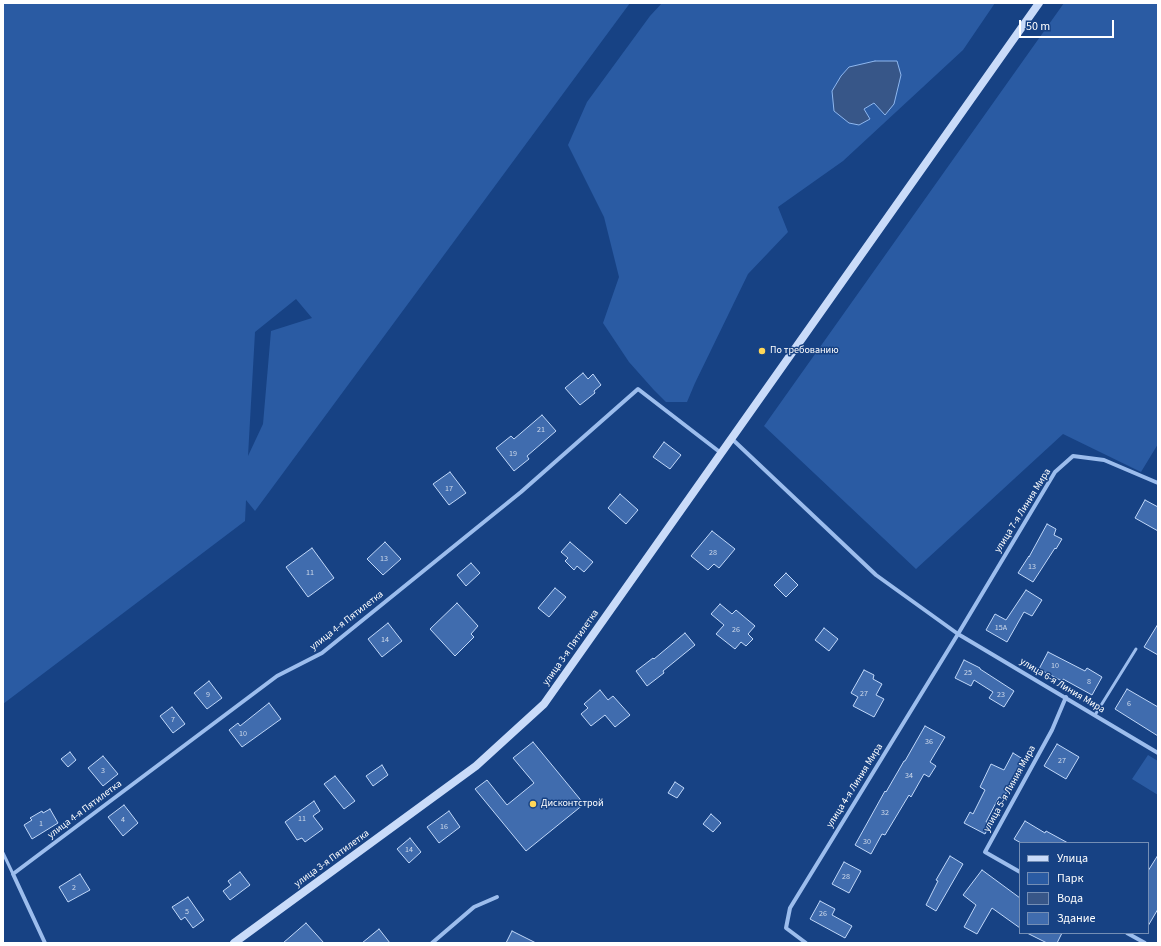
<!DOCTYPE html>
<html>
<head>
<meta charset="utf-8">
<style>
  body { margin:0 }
  #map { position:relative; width:1161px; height:946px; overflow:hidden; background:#174284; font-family:"Source Sans 3",sans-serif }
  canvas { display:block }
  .frame { position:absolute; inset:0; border:4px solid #fff; pointer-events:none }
  .legend { position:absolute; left:1019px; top:842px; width:130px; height:92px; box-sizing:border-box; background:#174284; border:1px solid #748eb5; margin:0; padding:5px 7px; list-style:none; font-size:12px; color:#fff }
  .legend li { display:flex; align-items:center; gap:8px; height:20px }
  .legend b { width:20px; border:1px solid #748eb5 }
  .scale { position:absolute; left:1019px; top:20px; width:95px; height:18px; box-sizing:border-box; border:2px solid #fff; border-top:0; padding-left:5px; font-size:12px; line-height:14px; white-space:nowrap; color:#fff; -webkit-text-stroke:3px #174284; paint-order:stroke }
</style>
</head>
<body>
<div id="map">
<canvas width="1161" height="946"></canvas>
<div class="frame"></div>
<ul class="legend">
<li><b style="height:5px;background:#c9dbf9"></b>Улица</li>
<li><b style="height:11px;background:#2a5ba3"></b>Парк</li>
<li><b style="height:11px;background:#375688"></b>Вода</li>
<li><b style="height:11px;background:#406cae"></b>Здание</li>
</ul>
<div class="scale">50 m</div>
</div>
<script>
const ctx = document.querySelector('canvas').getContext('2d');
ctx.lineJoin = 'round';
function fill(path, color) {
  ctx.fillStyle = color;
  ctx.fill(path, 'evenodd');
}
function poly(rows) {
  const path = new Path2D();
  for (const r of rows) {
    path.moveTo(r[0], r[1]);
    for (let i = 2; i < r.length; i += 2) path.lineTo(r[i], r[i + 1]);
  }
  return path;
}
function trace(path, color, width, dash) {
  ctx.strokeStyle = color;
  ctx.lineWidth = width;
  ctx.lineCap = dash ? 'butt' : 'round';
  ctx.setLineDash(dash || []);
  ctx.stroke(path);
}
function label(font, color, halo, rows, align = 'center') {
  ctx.font = font + ' "Source Sans 3",sans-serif';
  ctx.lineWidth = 3;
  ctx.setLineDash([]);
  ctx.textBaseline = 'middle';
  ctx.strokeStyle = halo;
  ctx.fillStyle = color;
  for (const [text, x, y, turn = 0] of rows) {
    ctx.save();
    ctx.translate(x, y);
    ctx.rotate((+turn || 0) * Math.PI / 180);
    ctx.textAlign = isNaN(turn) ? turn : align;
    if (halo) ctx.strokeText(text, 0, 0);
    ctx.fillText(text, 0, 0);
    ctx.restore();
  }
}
fill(poly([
  [3,3,630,3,255,511,246,500,245,521,3,704],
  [296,299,312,318,271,331,263,424,248,456,255,332],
  [662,3,995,3,963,50,843,161,778,207,788,232,748,274,695,383,687,402,666,402,653,389,629,362,603,323,619,277,604,217,568,145,587,102,650,16],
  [1064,3,1158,3,1158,444,1141,472,1063,434,916,569,764,426],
  [1148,755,1158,761,1158,795,1132,779]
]), '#2a5ba3');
const water = poly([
  [875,61,897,61,901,75,894,104,885,115,874,103,864,109,870,119,859,125,849,123,834,111,832,91,841,76,849,67,875,61]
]);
fill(water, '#375688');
trace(water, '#8eb7ef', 1);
const building = poly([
  [583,373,588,379,593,374,601,385,594,391,595,393,580,405,565,388,583,373],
  [542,415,556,431,527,456,529,459,514,471,496,448,511,436,514,439,542,415],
  [664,442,681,455,670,469,653,457,664,442],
  [450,472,466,493,449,505,433,484,450,472],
  [620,494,638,510,626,524,608,508,620,494],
  [1145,500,1158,507,1158,531,1135,518,1145,500],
  [1047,524,1056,529,1054,535,1062,539,1056,549,1055,548,1033,582,1018,573,1029,556,1029,557,1047,524],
  [712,531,735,549,719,568,714,564,708,570,691,556,712,531],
  [385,542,401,559,383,575,367,559,385,542],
  [570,542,593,562,584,572,577,566,574,570,565,561,568,558,561,552,570,542],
  [312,548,334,578,308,597,286,567,312,548],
  [471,563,480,573,466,586,457,575,471,563],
  [786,573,798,585,786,597,774,585,786,573],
  [555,588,566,597,549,617,538,608,555,588],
  [1026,590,1042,600,1032,616,1024,612,1007,642,986,630,995,614,1006,620,1026,590],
  [457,603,478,626,471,634,474,637,455,656,430,629,457,603],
  [720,604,732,614,736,610,755,626,748,634,753,639,746,646,741,642,735,649,716,634,724,625,711,614,720,604],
  [388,623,402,641,382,657,368,639,388,623],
  [1158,624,1158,655,1144,647,1158,624],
  [824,628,838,639,829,651,815,640,824,628],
  [685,633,695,645,663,671,664,673,647,686,636,671,653,658,654,659,685,633],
  [1048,652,1085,671,1087,668,1102,677,1092,695,1063,679,1062,681,1039,669,1048,652],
  [964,660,980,668,980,669,1014,691,1004,707,989,698,993,692,974,680,971,686,955,678,964,660],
  [864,670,874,675,873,679,882,684,876,695,884,699,874,717,853,706,858,697,851,693,864,670],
  [209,681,222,698,207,709,194,693,209,681],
  [1127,689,1158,707,1158,736,1115,709,1127,689],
  [600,690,608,700,613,696,630,715,615,727,605,715,591,726,581,714,588,708,584,704,600,690],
  [269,703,281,719,242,747,229,730,238,723,240,726,269,703],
  [172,707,185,724,173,733,160,716,172,707],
  [925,726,945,737,930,762,936,766,929,777,924,774,911,797,909,795,885,835,882,834,871,854,855,845,885,791,886,792,904,761,905,761,925,726],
  [533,742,584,804,526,851,475,789,487,780,507,805,534,783,513,758,533,742],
  [1057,744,1079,757,1066,779,1044,766,1057,744],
  [70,752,76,760,68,767,61,759,70,752],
  [1013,753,1026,761,1018,776,1016,774,1003,799,999,797,986,822,990,824,985,834,964,823,970,812,973,814,985,790,980,787,991,764,1004,770,1013,753],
  [103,756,118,774,103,786,88,768,103,756],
  [382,765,388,775,373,786,366,776,382,765],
  [335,776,355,801,344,809,324,784,335,776],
  [675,782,684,788,677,798,668,793,675,782],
  [314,801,320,811,313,816,323,829,305,842,302,838,297,840,285,822,314,801],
  [124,805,138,823,123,836,108,817,124,805],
  [50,809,58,823,32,839,24,825,32,820,30,818,42,811,43,813,50,809],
  [449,811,460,827,439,843,427,827,449,811],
  [711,814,721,823,713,832,703,824,711,814],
  [1025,821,1045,833,1046,831,1068,843,1021,843,1014,839,1025,821],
  [410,838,421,852,409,863,397,849,410,838],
  [1158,855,1158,909,1148,926,1148,871,1158,855],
  [950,856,963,864,936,911,926,905,938,881,936,880,950,856],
  [844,862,861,871,849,893,832,884,844,862],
  [982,870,1020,898,1020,928,992,908,977,934,964,927,976,905,963,895,982,870],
  [240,872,250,885,230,900,223,891,231,885,228,881,240,872],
  [80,874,90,890,68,902,59,887,80,874],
  [188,897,204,920,193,928,185,917,181,920,172,907,188,897],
  [820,901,835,909,832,915,852,926,845,938,810,919,820,901],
  [306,923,324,943,283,943,306,923],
  [379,929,390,943,362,943,379,929],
  [512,931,536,943,506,943,512,931],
  [1027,933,1062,933,1057,943,1047,943,1027,933]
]);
fill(building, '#406cae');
trace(building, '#c1d8f9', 1);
trace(poly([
  [1095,715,1136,649],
  [3,853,13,874]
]), '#9cbded', 3);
trace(poly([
  [731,438,876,575,958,634,1158,753],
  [1020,872,985,852,1052,730,1066,697],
  [1127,933,1145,943],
  [45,943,13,874,277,676,322,653,521,492,638,389,721,453],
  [432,943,474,907,497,897],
  [806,943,786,928,790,908,958,634,1055,472,1073,456,1104,460,1158,483]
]), '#9cbded', 4);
trace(poly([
  [234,943,476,766,544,704,1039,3]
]), '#c9dbf9', 8);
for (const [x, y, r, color] of [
  [762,351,4,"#ffd758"],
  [533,804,4,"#ffd758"]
]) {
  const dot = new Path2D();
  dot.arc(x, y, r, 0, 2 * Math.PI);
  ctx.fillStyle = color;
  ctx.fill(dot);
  trace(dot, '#174284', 1.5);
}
label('8px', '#cfdaeb', null, [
  ["21",541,430],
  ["19",513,454],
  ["17",449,489],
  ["28",713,553],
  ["13",384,559],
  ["13",1032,567],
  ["11",310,573],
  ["15А",1001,628],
  ["26",736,630],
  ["14",385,640],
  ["10",1055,666],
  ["25",968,673],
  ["8",1089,682],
  ["27",864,694],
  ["9",208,695],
  ["23",1001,695],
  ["6",1129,704],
  ["7",173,720],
  ["10",243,734],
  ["36",929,742],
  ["27",1062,761],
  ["3",103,771],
  ["34",909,776],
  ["32",885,813],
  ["11",302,819],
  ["4",123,820],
  ["1",41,824],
  ["16",444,827],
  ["30",867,842],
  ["14",409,850],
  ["28",846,877],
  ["2",74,888],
  ["5",187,912],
  ["26",823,914]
]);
label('10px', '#fff', '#174284', [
  ["По требованию",770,351],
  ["Дисконтстрой",541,804]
], 'left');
label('10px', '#fff', '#174284', [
  ["улица 7-я Линия Мира",1023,511,-58],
  ["улица 4-я Пятилетка",347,621,-38],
  ["улица 3-я Пятилетка",571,648,-55],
  ["улица 6-я Линия Мира",1062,686,31],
  ["улица 4-я Линия Мира",855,786,-58],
  ["улица 5-я Линия Мира",1010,789,-61],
  ["улица 4-я Пятилетка",85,810,-37],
  ["улица 3-я Пятилетка",332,859,-36]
]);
</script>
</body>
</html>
